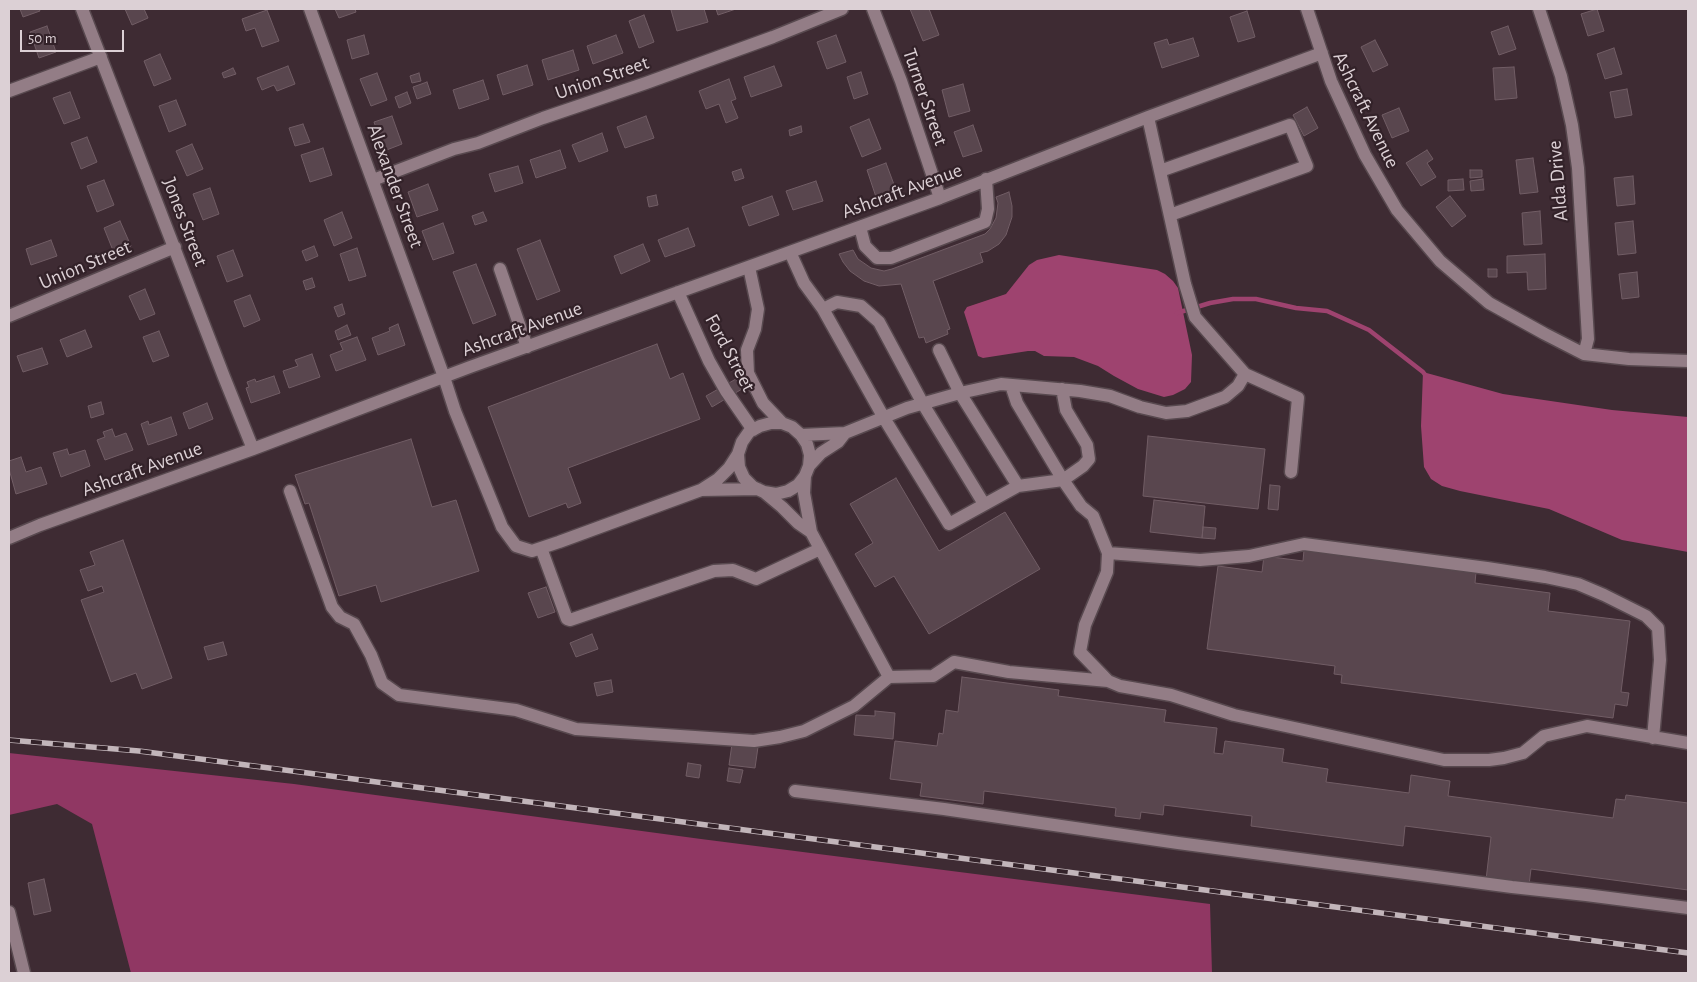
<!DOCTYPE html>
<html>
<head>
<meta charset="utf-8">
<style>
  body { margin:0 }
  #map { position:relative; width:1697px; height:982px; overflow:hidden; background:#3e2b33; font-family:"Alegreya Sans",sans-serif }
  canvas { display:block }
  .frame { position:absolute; inset:0; border:10px solid #dcd0d5; pointer-events:none }
  .scale { position:absolute; left:20px; top:30px; width:104px; height:22px; box-sizing:border-box; border:2px solid #dcd0d5; border-top:0; padding-left:6px; font-size:15px; line-height:18px; white-space:nowrap; color:#dcd0d5; -webkit-text-stroke:4px #332229; paint-order:stroke }
</style>
</head>
<body>
<div id="map">
<canvas width="1697" height="982"></canvas>
<div class="frame"></div>
<div class="scale">50 m</div>
</div>
<script>
const ctx = document.querySelector('canvas').getContext('2d');
ctx.lineJoin = 'round';
function fill(path, color) {
  ctx.fillStyle = color;
  ctx.fill(path, 'evenodd');
}
function poly(rows) {
  const path = new Path2D();
  for (const r of rows) {
    path.moveTo(r[0], r[1]);
    for (let i = 2; i < r.length; i += 2) path.lineTo(r[i], r[i + 1]);
  }
  return path;
}
function trace(path, color, width, dash) {
  ctx.strokeStyle = color;
  ctx.lineWidth = width;
  ctx.lineCap = dash ? 'butt' : 'round';
  ctx.setLineDash(dash || []);
  ctx.stroke(path);
}
function label(font, color, halo, rows, align = 'center') {
  ctx.font = font + ' "Alegreya Sans",sans-serif';
  ctx.lineWidth = 4.5;
  ctx.setLineDash([]);
  ctx.textBaseline = 'middle';
  ctx.strokeStyle = halo;
  ctx.fillStyle = color;
  for (const [text, x, y, turn = 0] of rows) {
    ctx.save();
    ctx.translate(x, y);
    ctx.rotate((+turn || 0) * Math.PI / 180);
    ctx.textAlign = isNaN(turn) ? turn : align;
    if (halo) ctx.strokeText(text, 0, 0);
    ctx.fillText(text, 0, 0);
    ctx.restore();
  }
}
fill(poly([
  [9,753,294,784,701,839,1210,904,1212,973,131,973,92,824,57,804,9,815]
]), '#903763');
fill(poly([
  [1059,255,1157,270,1165,274,1173,281,1178,288,1192,355,1191,382,1185,389,1173,395,1164,397,1138,389,1114,376,1098,366,1074,357,1044,356,1035,351,1028,351,983,358,978,356,964,312,967,307,1006,294,1029,265,1037,260],
  [1423,372,1503,394,1612,410,1688,417,1688,552,1622,540,1549,509,1460,491,1442,486,1431,479,1424,467,1421,426]
]), '#9e436f');
trace(poly([
  [1177,313,1210,303,1233,299,1256,299,1296,308,1327,311,1369,330,1423,372,1426,376]
]), '#9e436f', 4.5);
const building = poly([
  [20,9,39,9,40,11,23,17,20,9],
  [125,9,144,9,148,18,132,25,125,9],
  [335,9,355,9,356,12,339,18,335,9],
  [674,9,704,9,708,22,677,31,671,10,674,9],
  [716,9,736,9,718,15,716,9],
  [910,9,929,9,939,35,923,41,910,9],
  [1597,9,1604,31,1588,36,1581,14,1597,9],
  [267,10,279,41,262,47,255,28,246,31,242,19,267,10],
  [1247,11,1255,37,1238,42,1230,17,1247,11],
  [644,15,654,42,639,48,629,21,644,15],
  [47,26,56,52,39,58,30,32,47,26],
  [1508,26,1516,49,1499,55,1491,32,1508,26],
  [364,35,369,54,352,59,347,40,364,35],
  [616,35,623,53,593,64,587,46,616,35],
  [836,35,846,62,827,69,817,42,836,35],
  [1193,38,1199,56,1162,68,1154,43,1167,39,1169,45,1193,38],
  [1375,40,1388,65,1373,72,1361,47,1375,40],
  [1614,48,1622,74,1605,79,1597,54,1614,48],
  [573,50,579,70,548,80,542,60,573,50],
  [160,54,171,79,154,86,144,61,160,54],
  [527,65,533,85,503,95,497,75,527,65],
  [288,66,295,84,277,91,274,85,262,90,257,78,288,66],
  [774,66,782,86,751,97,744,77,774,66],
  [1514,67,1517,98,1495,100,1493,68,1514,67],
  [233,68,236,74,224,78,222,73,233,68],
  [861,72,868,94,854,99,847,77,861,72],
  [377,73,387,100,371,106,360,79,377,73],
  [419,73,421,81,412,83,410,76,419,73],
  [729,79,736,99,731,101,738,118,726,123,719,104,706,109,699,91,729,79],
  [483,80,489,99,459,109,453,90,483,80],
  [427,82,431,94,417,99,413,87,427,82],
  [963,84,970,111,949,117,942,90,963,84],
  [1627,89,1632,115,1615,118,1610,92,1627,89],
  [70,92,80,118,64,124,53,98,70,92],
  [407,92,411,103,399,108,395,97,407,92],
  [176,100,186,125,169,132,159,106,176,100],
  [1307,107,1318,128,1304,136,1293,115,1307,107],
  [1399,108,1409,131,1392,138,1382,115,1399,108],
  [392,116,402,144,384,151,374,122,392,116],
  [646,116,654,138,625,148,617,127,646,116],
  [869,119,881,149,862,157,850,127,869,119],
  [303,124,310,142,295,146,289,128,303,124],
  [973,125,982,151,963,157,954,132,973,125],
  [801,126,802,132,790,136,789,130,801,126],
  [602,133,608,151,579,162,572,145,602,133],
  [87,137,97,162,81,169,71,143,87,137],
  [192,144,203,169,187,176,176,151,192,144],
  [323,148,332,175,310,182,301,155,323,148],
  [560,150,566,168,536,178,530,160,560,150],
  [1427,150,1433,159,1427,163,1436,177,1421,186,1406,163,1427,150],
  [1533,158,1538,192,1520,194,1516,160,1533,158],
  [886,163,896,190,876,197,867,170,886,163],
  [518,166,523,183,495,192,489,174,518,166],
  [741,169,744,178,735,181,732,172,741,169],
  [1470,170,1482,170,1482,177,1470,178,1470,170],
  [1633,176,1635,204,1617,206,1614,178,1633,176],
  [1463,179,1464,190,1448,191,1448,180,1463,179],
  [1483,179,1484,190,1471,191,1470,181,1483,179],
  [104,180,114,205,97,212,87,186,104,180],
  [816,181,823,201,793,210,786,191,816,181],
  [428,184,438,210,417,217,408,192,428,184],
  [210,188,219,214,203,220,193,194,210,188],
  [1009,192,1012,206,1012,217,1006,235,999,244,988,251,980,253,983,262,933,281,950,329,947,330,948,334,926,343,924,337,919,338,901,284,879,286,864,281,850,271,843,262,839,254,853,250,858,259,871,268,884,271,892,269,985,234,990,229,996,218,998,203,996,197,1009,192],
  [656,195,658,205,649,207,647,197,656,195],
  [772,196,779,215,749,226,742,207,772,196],
  [1450,196,1466,216,1452,227,1436,207,1450,196],
  [1540,211,1542,244,1524,245,1522,213,1540,211],
  [342,212,352,238,334,246,324,220,342,212],
  [483,212,487,221,475,225,472,216,483,212],
  [120,221,131,246,114,253,104,228,120,221],
  [1633,221,1636,253,1618,255,1615,223,1633,221],
  [443,223,454,253,433,260,422,231,443,223],
  [688,228,695,246,665,257,658,240,688,228],
  [51,240,57,256,31,265,26,249,51,240],
  [540,240,560,291,537,300,517,249,540,240],
  [643,244,650,261,621,274,614,256,643,244],
  [314,246,318,256,306,261,302,251,314,246],
  [357,248,366,276,349,281,340,254,357,248],
  [233,250,243,276,227,282,217,256,233,250],
  [1545,254,1546,289,1528,290,1527,272,1507,273,1507,256,1545,254],
  [476,264,496,315,473,324,453,272,476,264],
  [1488,269,1497,269,1497,277,1488,277,1488,269],
  [1637,272,1639,297,1622,299,1619,274,1637,272],
  [312,278,315,287,306,290,303,281,312,278],
  [145,289,155,314,140,320,129,296,145,289],
  [250,295,260,320,244,327,234,301,250,295],
  [342,304,345,314,338,317,334,307,342,304],
  [398,324,405,345,378,355,372,338,390,331,389,328,398,324],
  [347,325,351,335,338,340,335,331,347,325],
  [85,330,92,347,67,357,60,340,85,330],
  [159,331,169,356,153,362,143,337,159,331],
  [357,337,366,360,336,371,330,355,343,350,340,343,357,337],
  [657,344,670,379,683,373,700,419,568,468,581,503,568,508,566,503,529,517,488,407,657,344],
  [42,348,48,364,23,372,17,356,42,348],
  [312,354,320,377,289,388,283,371,298,366,295,360,312,354],
  [274,376,280,393,251,403,246,388,249,387,247,382,255,379,256,382,274,376],
  [736,379,742,389,712,407,706,396,736,379],
  [101,402,104,414,91,418,88,406,101,402],
  [207,403,213,419,189,429,183,413,207,403],
  [171,417,177,435,148,445,141,424,148,421,149,425,171,417],
  [112,429,115,437,126,433,133,450,105,460,97,440,105,437,103,432,112,429],
  [1148,436,1265,449,1258,509,1143,496,1148,436],
  [411,439,432,507,456,500,479,571,381,602,376,585,339,596,309,503,305,504,295,475,411,439],
  [67,449,69,455,85,450,90,466,61,477,53,453,67,449],
  [21,457,26,472,41,467,47,484,16,494,9,469,9,461,21,457],
  [896,478,939,551,1005,512,1040,569,929,634,894,576,875,587,855,554,873,543,850,504,896,478],
  [1270,485,1280,486,1278,510,1268,509,1270,485],
  [1154,500,1205,506,1202,538,1150,532,1154,500],
  [1203,527,1216,528,1215,539,1202,538,1203,527],
  [123,540,172,678,142,689,136,673,111,682,81,600,104,592,102,586,88,591,80,570,95,565,90,552,123,540],
  [1304,550,1476,572,1475,583,1550,593,1548,611,1630,621,1621,692,1629,693,1627,706,1615,704,1613,718,1341,683,1342,675,1334,674,1335,666,1207,649,1218,566,1262,572,1264,556,1303,561,1304,550],
  [546,587,555,612,538,618,528,593,546,587],
  [592,634,598,649,576,657,570,643,592,634],
  [223,642,227,655,208,660,204,647,223,642],
  [962,677,1059,690,1058,696,1166,710,1164,722,1217,728,1214,753,1223,754,1225,741,1284,749,1282,762,1328,769,1326,782,1409,793,1411,775,1450,781,1448,796,1613,818,1616,799,1625,800,1626,795,1688,803,1688,890,1531,869,1529,885,1486,880,1491,837,1405,826,1403,846,1251,826,1252,816,1164,805,1163,815,1141,812,1140,819,1115,816,1116,808,984,791,983,804,920,796,922,783,890,779,895,741,937,746,939,733,943,734,946,710,958,712,962,677],
  [611,680,613,692,597,696,594,683,611,680],
  [875,711,895,713,893,739,854,735,856,715,875,716,875,711],
  [732,744,758,747,755,768,729,765,732,744],
  [688,763,701,765,699,778,686,776,688,763],
  [729,768,743,770,740,783,727,781,729,768],
  [44,879,51,911,34,915,28,883,44,879]
]);
fill(building, '#59464e');
trace(building, '#715d65', 1);
const minor = poly([
  [82,9,224,377,253,449],
  [310,9,444,377,455,411,502,527,516,546,532,551,559,542,701,490,718,479,729,468,738,454],
  [873,9,901,81,940,198],
  [1307,9,1331,81,1365,155,1397,210,1440,261,1489,303,1545,334,1584,354,1629,359,1688,361],
  [1539,9,1561,76,1572,125,1578,168,1588,339,1584,354],
  [9,91,101,57],
  [1148,117,1185,284,1195,317,1245,374,1298,398,1291,472],
  [1160,171,1290,125,1307,166,1170,215],
  [373,180,454,149,478,143,543,118,646,83,773,37,842,9],
  [860,227,865,246,877,258,891,258,985,222,988,209,986,179],
  [790,252,804,283,823,309,884,418,949,524,1018,486,1063,480,1083,466,1089,459,1087,445,1066,410,1062,389],
  [749,267,758,309,755,329,747,350,748,373,763,403,782,423],
  [500,269,527,347],
  [678,292,709,361,726,391,753,430],
  [823,309,837,302,861,306,879,322,923,404,984,504],
  [9,316,175,247],
  [939,350,960,393,1018,486],
  [1011,385,1017,403,1063,480,1081,506,1093,516,1108,553,1107,572,1085,625,1080,652,1108,681],
  [801,435,845,433,907,408,960,393,1001,384,1080,391,1110,396,1140,407,1166,413,1187,411,1225,397,1238,386,1245,374],
  [809,466,821,453,838,442,845,433],
  [805,476,804,493,811,532,889,677],
  [701,490,758,489],
  [290,491,332,607,340,617,354,624,371,655,382,683,399,695,516,710,576,729,754,741,780,737,804,731,854,706,889,677,933,676,954,662,1009,672,1108,681,1120,686,1171,695,1234,715,1444,760,1489,760,1504,758,1523,753,1544,736,1587,726,1688,743],
  [764,492,776,494,788,491,798,485,805,476,809,466,810,455,807,444,801,435,792,427,782,423,771,423,760,426,749,432,742,442,738,454,739,467,744,478,753,487,764,492,782,507,798,523,811,532],
  [9,538,40,525,253,449,470,367,940,198,1148,117,1322,53],
  [541,548,567,619,570,620,714,571,733,570,756,579,820,549],
  [1108,553,1200,560,1249,556,1304,544,1487,568,1545,577,1578,584,1604,595,1646,616,1658,628,1660,660,1653,738],
  [795,791,944,809,1178,843,1512,887,1586,895,1688,908],
  [9,912,24,973]
]);
trace(minor, '#58494f', 15);
trace(minor, '#937d86', 12);
const rail = poly([
  [9,740,139,751,1688,953]
]);
trace(rail, '#c2b5ba', 5.5);
trace(rail, '#332229', 4, [11]);
label('20px', '#dcd0d5', '#332229', [
  ["Union Street",602,78,-19],
  ["Turner Street",925,97,71],
  ["Ashcraft Avenue",1366,110,64],
  ["Alda Drive",1558,181,-95],
  ["Alexander Street",395,186,70],
  ["Ashcraft Avenue",902,191,-20],
  ["Jones Street",185,222,69],
  ["Union Street",85,265,-23],
  ["Ashcraft Avenue",522,329,-20],
  ["Ford Street",730,353,62],
  ["Ashcraft Avenue",142,469,-20]
]);
</script>
</body>
</html>
